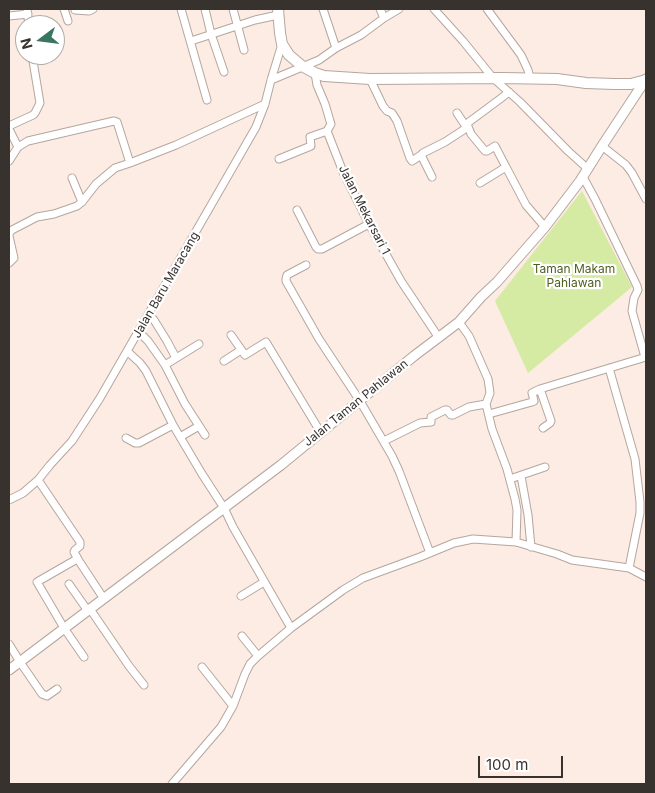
<!DOCTYPE html>
<html>
<head>
<meta charset="utf-8">
<style>
  body { margin:0 }
  #map { position:relative; width:655px; height:793px; overflow:hidden; background:#fcece3; font-family:Inter,sans-serif }
  canvas { display:block }
  .frame { position:absolute; inset:0; border:10px solid #38322f; pointer-events:none }
  .north { position:absolute; left:15px; top:15px; width:50px; height:50px; box-sizing:border-box; background:#fff; border:1px solid #afadac; border-radius:50%; rotate:255deg; font-size:14px; font-weight:700; line-height:20px; text-align:center; color:#38322f }
  .north::after { content:''; display:block; margin:auto; width:18px; height:22px; background:#387663; clip-path:polygon(50% 0,100% 100%,50% 72%,0 100%) }
  .scale { position:absolute; left:478px; top:756px; width:85px; height:22px; box-sizing:border-box; border:2px solid #38322f; border-top:0; padding-left:6px; font-size:15px; line-height:18px; white-space:nowrap; color:#38322f; -webkit-text-stroke:4px #fff; paint-order:stroke }
</style>
</head>
<body>
<div id="map">
<canvas width="655" height="793"></canvas>
<div class="frame"></div>
<div class="north">N</div>
<div class="scale">100 m</div>
</div>
<script>
const ctx = document.querySelector('canvas').getContext('2d');
ctx.lineJoin = 'round';
function fill(path, color) {
  ctx.fillStyle = color;
  ctx.fill(path, 'evenodd');
}
function poly(rows) {
  const path = new Path2D();
  for (const r of rows) {
    path.moveTo(r[0], r[1]);
    for (let i = 2; i < r.length; i += 2) path.lineTo(r[i], r[i + 1]);
  }
  return path;
}
function trace(path, color, width, dash) {
  ctx.strokeStyle = color;
  ctx.lineWidth = width;
  ctx.lineCap = dash ? 'butt' : 'round';
  ctx.setLineDash(dash || []);
  ctx.stroke(path);
}
function label(font, color, halo, rows, align = 'center') {
  ctx.font = font + ' Inter,sans-serif';
  ctx.lineWidth = 4.5;
  ctx.setLineDash([]);
  ctx.textBaseline = 'middle';
  ctx.strokeStyle = halo;
  ctx.fillStyle = color;
  for (const [text, x, y, turn = 0] of rows) {
    ctx.save();
    ctx.translate(x, y);
    ctx.rotate((+turn || 0) * Math.PI / 180);
    ctx.textAlign = isNaN(turn) ? turn : align;
    if (halo) ctx.strokeText(text, 0, 0);
    ctx.fillText(text, 0, 0);
    ctx.restore();
  }
}
fill(poly([
  [582,191,632,287,528,373,495,301]
]), '#d5eaa3');
const minor = poly([
  [27,9,29,25],
  [64,9,68,21],
  [181,9,207,100],
  [205,9,211,34,224,72],
  [233,9,244,50],
  [323,9,336,48],
  [380,9,384,18],
  [434,9,463,41,493,78,520,102,568,151,588,169],
  [487,9,521,55,528,70,530,78],
  [75,10,89,11,93,9],
  [9,16,28,14],
  [191,41,255,20,278,15],
  [315,73,317,85,325,104,330,121,331,124,327,131,343,172,369,224,401,281,439,338],
  [370,79,383,106,387,111,392,113,397,121,410,158,412,161,421,155,432,177],
  [271,80,319,60,336,48,361,35,384,18,399,9],
  [457,113,467,128],
  [9,126,33,115,35,113,40,103,32,55],
  [9,129,18,147],
  [602,146,626,165,632,173,646,199],
  [421,155,423,153,445,142,468,127],
  [279,159,311,146,310,137,327,131],
  [9,161,18,147,28,141,114,121,117,122,130,163],
  [506,167,495,146,487,151,485,151,471,134,467,124,469,122,500,99,509,92],
  [583,177,595,199,637,286,638,290,634,298,632,311,645,357],
  [72,178,82,202],
  [480,183,506,167,526,205,545,227],
  [297,210,316,247,318,249,322,249,369,224],
  [9,263,14,258,9,236,9,233,12,230,37,217,54,214,77,206,82,202,96,184,115,168,130,163,176,145,265,104],
  [306,265,287,275,286,279,286,281,319,339,360,401,392,456,399,471,430,553],
  [149,315,154,320,167,341,176,358],
  [459,322,469,336,488,379,490,393,486,404,492,429,507,469,515,499,517,510,516,542],
  [139,332,148,341,165,365,185,404,205,435],
  [231,335,245,355,266,342,321,433],
  [127,351,140,363,146,371,173,425,202,474,224,508,233,527,291,628],
  [224,361,241,350],
  [165,365,199,344],
  [609,368,635,459,640,502,640,513,629,568],
  [540,389,551,421,550,423,543,428],
  [489,414,532,402,534,401,532,393,540,389,646,357],
  [180,437,199,426],
  [126,438,135,443,139,443,173,425],
  [384,441,420,423,431,422,431,417,445,410,447,410,451,415,453,415,469,407,486,404],
  [521,476,528,515,531,547],
  [510,479,545,467],
  [38,480,80,542,80,546,75,550,74,552,79,561,104,599],
  [9,500,23,493,38,480,50,465,72,441,100,398,256,127,265,104,271,80,282,44],
  [77,559,37,582,64,628,84,657],
  [69,584,88,611],
  [241,596,264,582],
  [90,609,129,666,144,685],
  [242,636,258,656],
  [9,644,20,662,42,694,47,696,57,689],
  [202,667,233,706],
  [172,784,221,727,233,706,245,674,250,664,258,656,291,628,343,590,363,578,420,557,454,543,473,539,516,542,557,554,572,560,629,568,646,577]
]);
const major = poly([
  [9,670,281,465,414,356,459,322,481,297,497,282,545,227,580,181,602,146,646,79]
]);
const highway = poly([
  [278,9,280,33,282,44,289,55,302,66,315,73,324,76,370,79,502,78,557,79,586,83,614,84,631,84,646,80]
]);
trace(minor, '#b5a69e', 9);
trace(major, '#b5a69e', 11);
trace(highway, '#b5a69e', 12);
trace(minor, '#fff', 7);
trace(major, '#fff', 9);
trace(highway, '#fff', 10);
label('12px', '#38322f', '#fff', [
  ["Jalan Mekarsari 1",364,210,63],
  ["Jalan Baru Maracang",166,285,-60],
  ["Jalan Taman Pahlawan",356,403,-39]
]);
label('12px', '#505f1f', '#fff', [
  ["Taman Makam",574,269],
  ["Pahlawan",574,283]
]);
</script>
</body>
</html>
